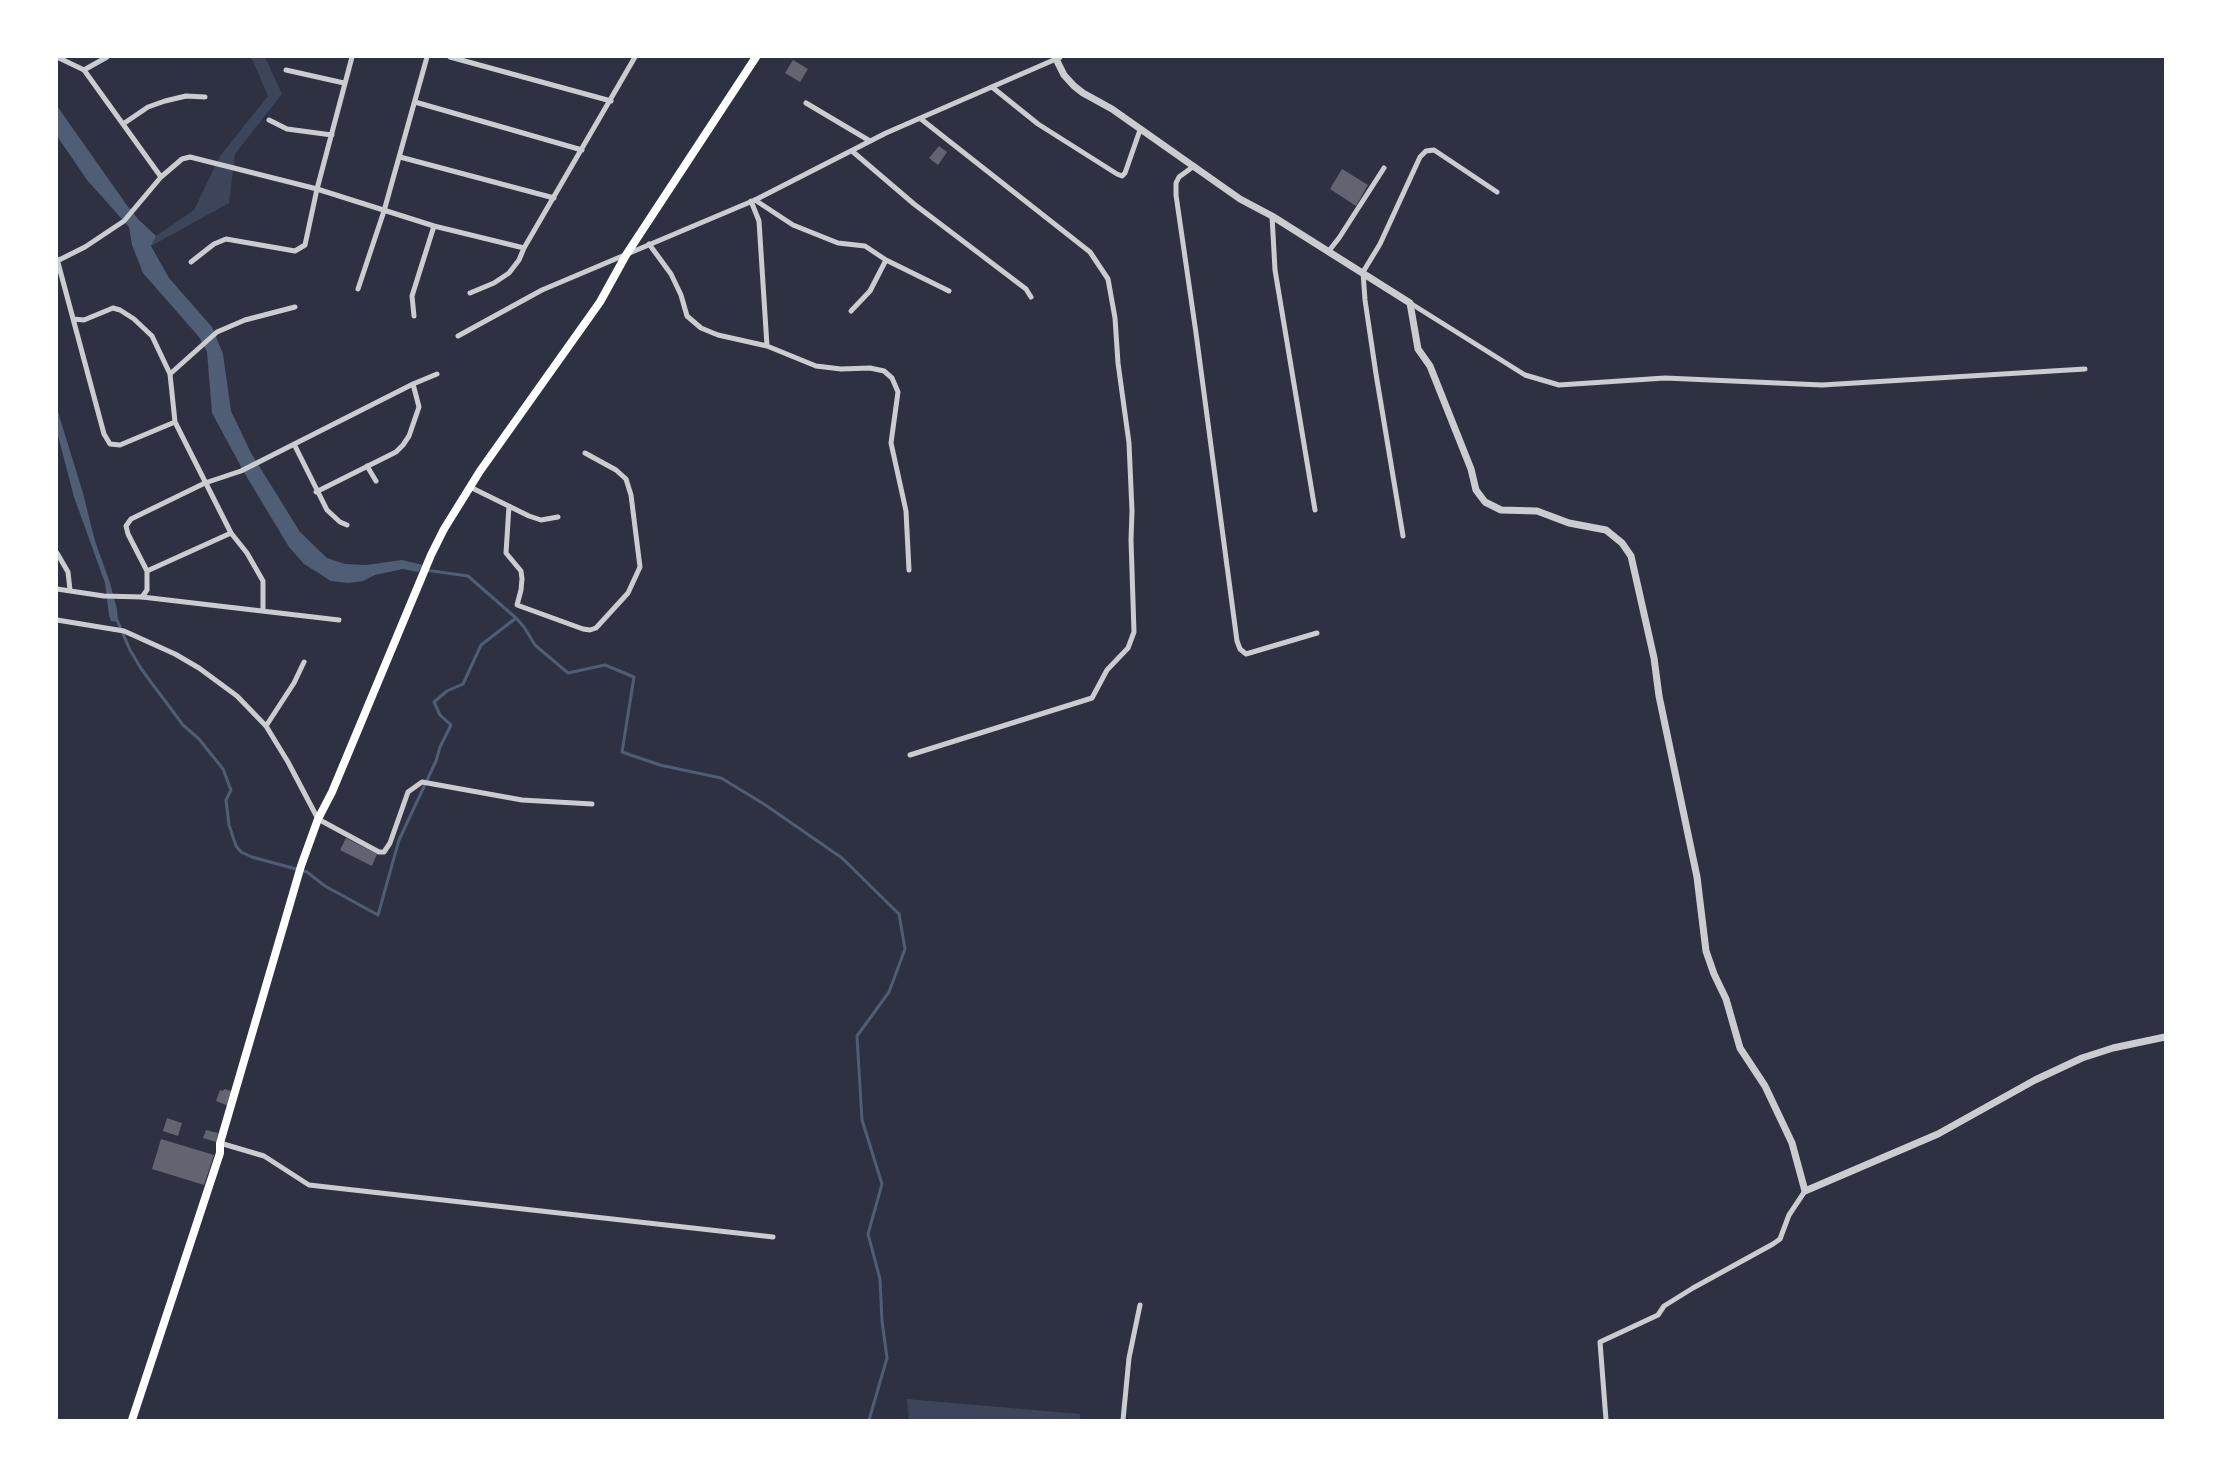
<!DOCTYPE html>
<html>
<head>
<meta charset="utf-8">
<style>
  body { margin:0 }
  #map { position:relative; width:2222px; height:1477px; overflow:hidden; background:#2d3142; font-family:"Archivo Narrow",sans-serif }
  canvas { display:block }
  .frame { position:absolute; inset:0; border:58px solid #fff; pointer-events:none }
</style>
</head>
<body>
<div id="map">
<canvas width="2222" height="1477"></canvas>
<div class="frame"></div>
</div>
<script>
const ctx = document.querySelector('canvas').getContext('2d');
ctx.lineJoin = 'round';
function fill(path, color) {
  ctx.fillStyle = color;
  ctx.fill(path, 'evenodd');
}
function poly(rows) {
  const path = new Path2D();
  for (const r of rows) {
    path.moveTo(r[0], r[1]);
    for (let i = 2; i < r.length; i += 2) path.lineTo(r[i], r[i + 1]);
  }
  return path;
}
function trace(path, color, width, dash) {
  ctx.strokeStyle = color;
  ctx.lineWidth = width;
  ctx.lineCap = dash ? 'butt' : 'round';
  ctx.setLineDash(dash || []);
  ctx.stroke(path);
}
fill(poly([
  [246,57,265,57,282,94,235,154,229,203,151,246,156,236,194,210,220,156,268,96,252,59],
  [907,1399,1080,1414,1080,1420,909,1420]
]), '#3c4559');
fill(poly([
  [57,106,126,204,138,219,156,236,151,246,169,278,212,327,223,354,231,411,251,453,300,532,327,558,345,564,366,565,402,560,423,565,418,572,403,569,375,575,363,581,348,583,331,581,304,564,289,547,245,474,212,413,207,352,199,337,143,273,132,245,129,227,87,180,57,136],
  [57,409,83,493,95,541,110,583,117,609,118,622,111,621,109,615,105,583,74,497,57,432]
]), '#4f5d75');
trace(poly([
  [425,570,468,576,516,618,524,627,535,645,568,673,605,665,634,677,622,752,660,765,721,778,764,804,842,858,899,914,905,949,889,992,857,1036,862,1120,882,1184,868,1234,880,1279,882,1321,887,1358,869,1420],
  [117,620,130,650,142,670,183,725,199,739,223,769,231,790,226,800,229,825,236,846,241,852,252,857,307,872,325,886,378,915,399,840,436,761,440,747,451,725,440,715,434,702,447,691,463,684,481,645,516,618]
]), '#4f5d75', 3);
fill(poly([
  [793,60,808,69,800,82,785,73],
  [939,146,947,152,938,165,929,158],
  [1342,169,1368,185,1356,206,1330,189],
  [346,838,377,854,372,866,340,850],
  [224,1089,232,1091,229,1106,216,1101,220,1090,223,1091],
  [167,1118,182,1123,178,1136,163,1131],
  [206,1130,218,1133,216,1142,203,1138],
  [161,1139,214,1155,204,1185,152,1169]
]), '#626471');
trace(poly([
  [57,57,84,70,161,177],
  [450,57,611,101],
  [84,70,107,57],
  [286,70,344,83],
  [992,87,1038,124,1117,174,1122,176,1125,173,1140,130],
  [415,102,582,150],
  [806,103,870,141],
  [269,120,287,129,332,135],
  [123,124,148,107,165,101,186,96,205,97],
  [852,151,914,204,1026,289,1031,297],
  [400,157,554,198],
  [1194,166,1179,177,1176,183,1176,195,1196,333,1237,641,1240,649,1246,654,1317,633],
  [755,200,793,225,838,243,865,246,886,260],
  [751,201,759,221,767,346],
  [1272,216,1275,270,1315,510],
  [649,244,671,274,681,295,687,316,701,328,718,335,767,346,816,366,841,369,870,368,884,371,892,378,898,392,891,443,906,511,909,570],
  [1328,252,1339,238,1384,168],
  [57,259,104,434,110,444,120,445,175,422],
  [57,261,85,247,124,221,161,177,182,159,190,157,317,189,434,226,524,248],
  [191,262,214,244,226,239,295,251,305,245,317,189,352,57],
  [358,289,384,211,427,57],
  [470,293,494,283,509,273,519,260,524,248,635,57],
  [1410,303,1525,375,1559,385,1665,378,1822,385,2085,369],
  [851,311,870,291,886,260,949,291],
  [414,316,412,296,434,226],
  [73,319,84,320,113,308,120,310,134,319,152,336,170,374,175,422,231,533,247,553,263,581,263,610],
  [458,336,542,290,755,200,886,133,1056,59],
  [170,374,217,332,245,320,295,307],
  [294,444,327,510,340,522,347,525],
  [367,466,376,481],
  [470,487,529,516,541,520,558,517],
  [316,492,396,452,403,445,409,436,419,407,413,384],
  [509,506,506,553,521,571,522,579,521,590,517,605,583,629,590,630,596,628,628,593,640,567,631,495,626,479,616,470,585,453],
  [1403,536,1376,374,1365,300,1363,272,1380,244,1420,157,1426,151,1434,150,1497,192],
  [57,553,68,572,70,590],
  [147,571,231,533],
  [57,589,104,596,142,597,339,620],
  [142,597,147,590,147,571,128,534,126,526,131,519,205,483,241,471,413,384,437,374],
  [57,620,124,631,175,654,199,668,237,696,266,726,288,762,318,819,379,852,384,852,390,843,408,792,422,782,522,800,592,804],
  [266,726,294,683,304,662],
  [910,755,1092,698,1107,670,1128,648,1134,632,1131,540,1132,511,1129,443,1118,363,1115,318,1108,279,1090,252,921,119],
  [220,1143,264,1156,309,1185,773,1237],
  [1123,1420,1129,1358,1140,1305],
  [1606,1420,1600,1342,1658,1315,1664,1306,1693,1288,1773,1244,1780,1239,1789,1215,1805,1191]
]), '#caccd0', 5);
trace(poly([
  [1059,57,1056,59,1064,75,1074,86,1083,93,1112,109,1240,199,1272,216,1410,303,1418,349,1430,366,1471,469,1476,490,1485,502,1501,510,1537,511,1569,523,1606,530,1622,543,1631,556,1654,658,1659,696,1697,877,1706,951,1714,974,1726,999,1740,1048,1765,1086,1792,1143,1805,1191,1938,1134,2035,1080,2082,1058,2113,1048,2165,1037]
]), '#caccd0', 7);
trace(poly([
  [132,1420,220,1153,220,1143,301,866,318,819,332,792,431,555,444,529,480,471,600,302,626,255,756,57]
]), '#fff', 8);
</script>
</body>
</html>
